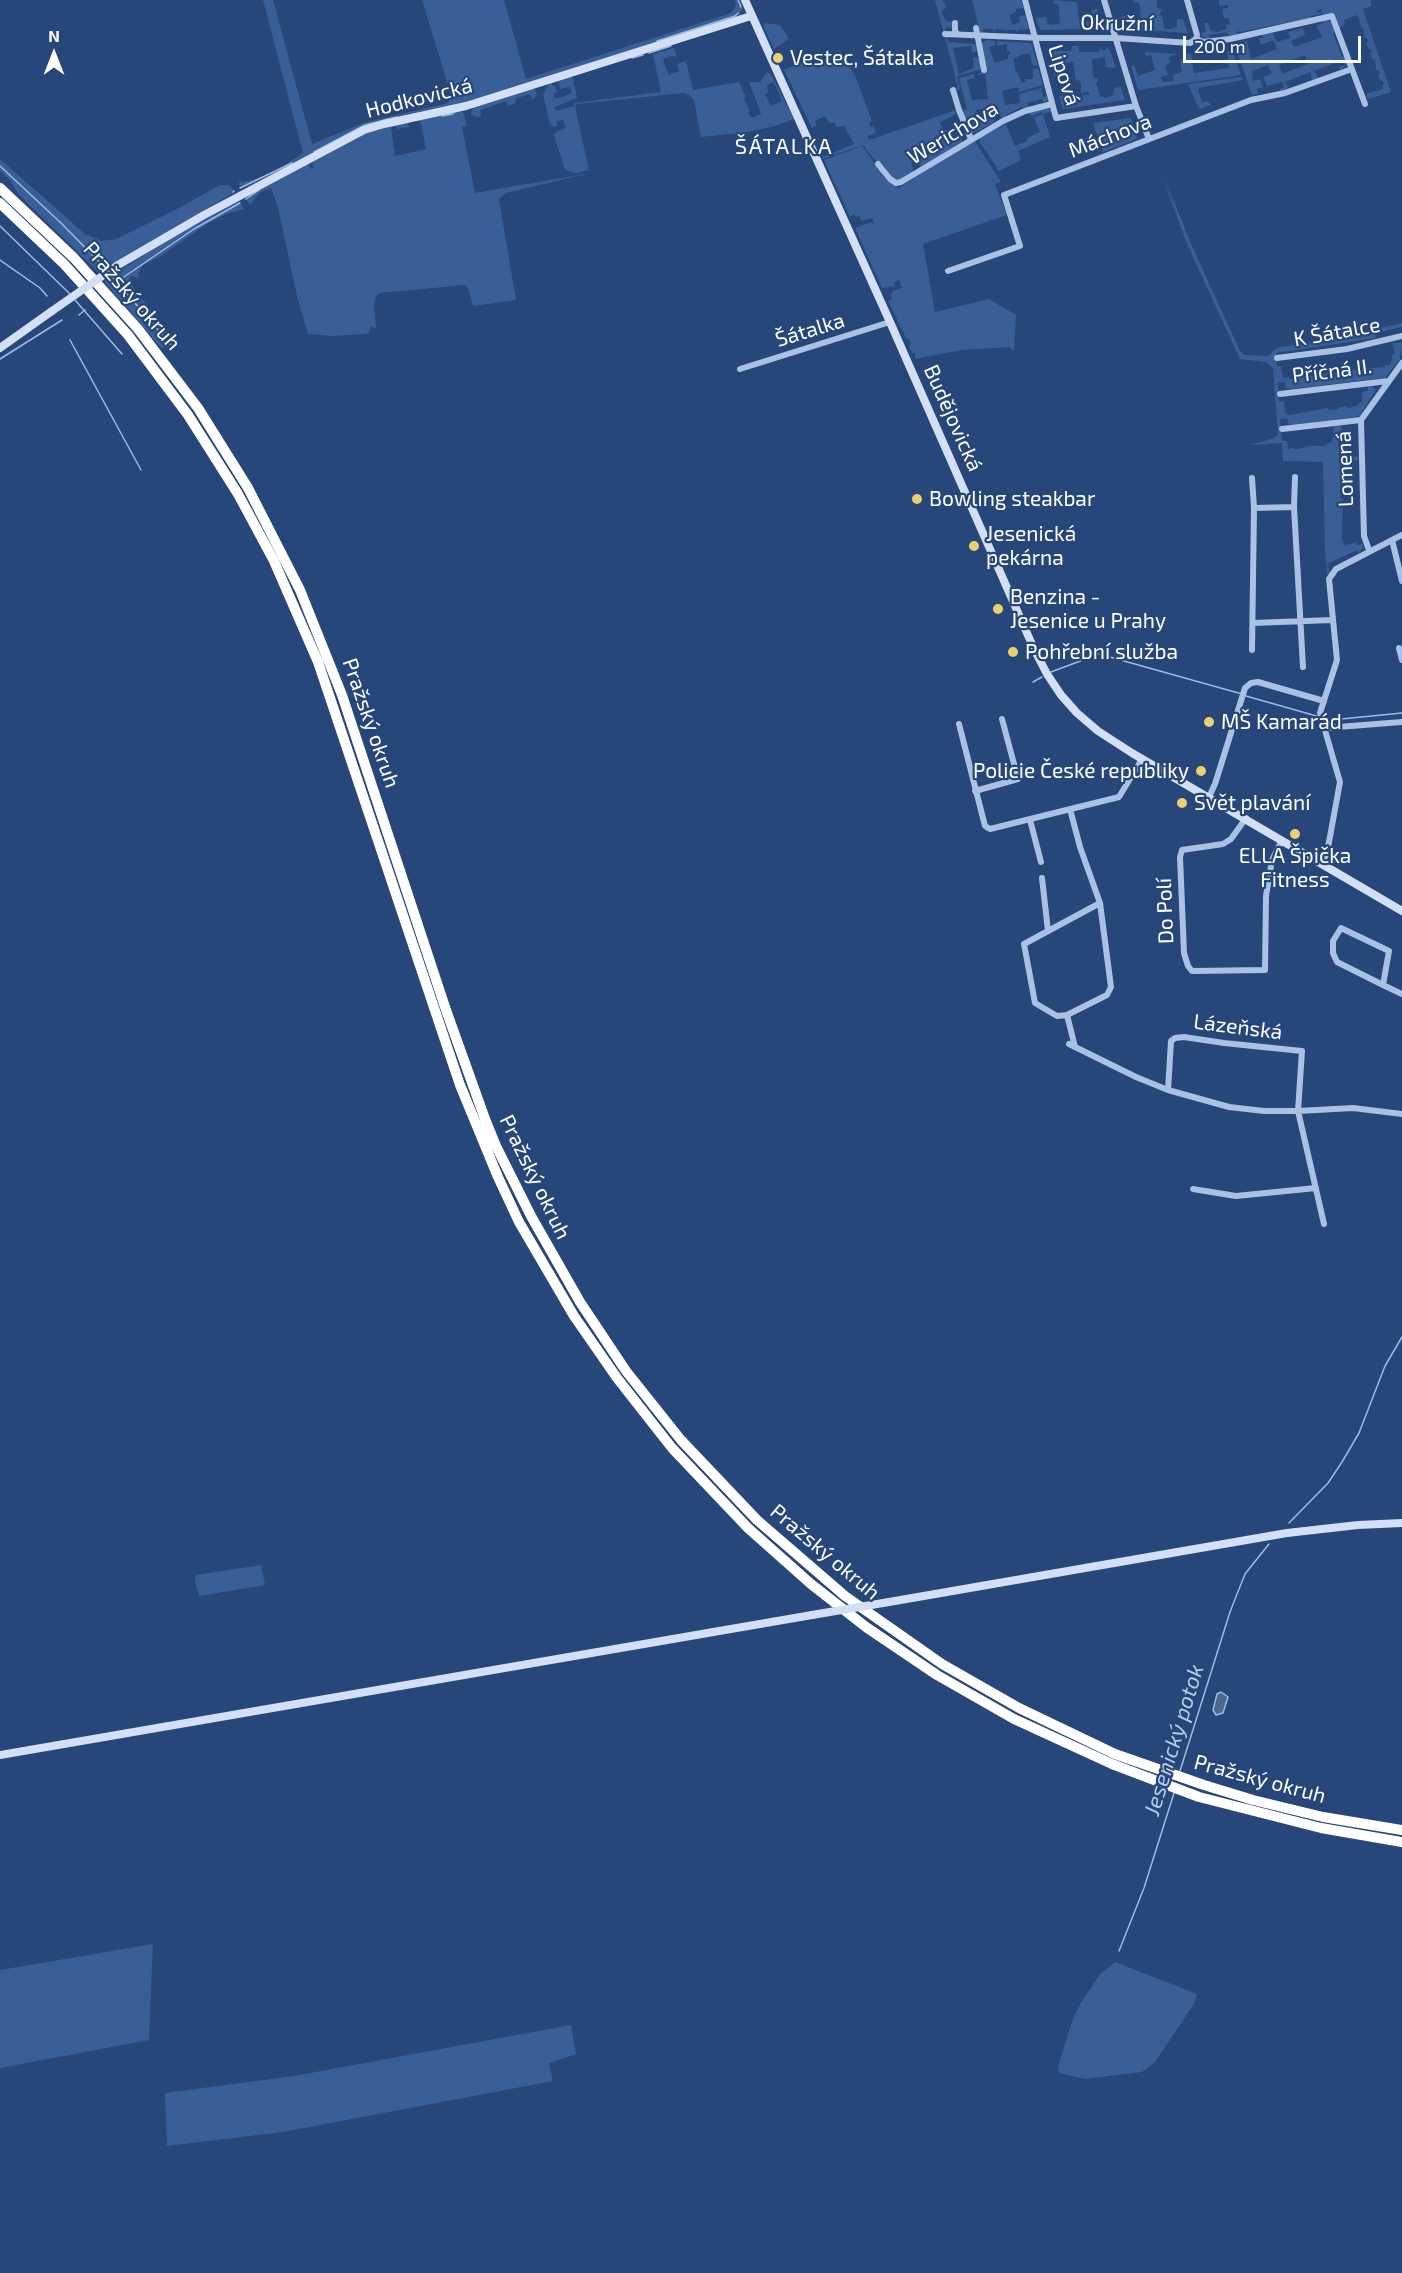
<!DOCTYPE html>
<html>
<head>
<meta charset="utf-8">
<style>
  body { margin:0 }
  #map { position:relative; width:1402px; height:2273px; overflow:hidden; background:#274679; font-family:"Exo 2",sans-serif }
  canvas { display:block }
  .north { position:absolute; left:24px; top:24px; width:60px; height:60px; -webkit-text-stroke:4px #274679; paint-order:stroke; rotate:0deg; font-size:16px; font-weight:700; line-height:24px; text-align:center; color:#fff }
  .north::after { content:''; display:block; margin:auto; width:21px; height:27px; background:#fff; clip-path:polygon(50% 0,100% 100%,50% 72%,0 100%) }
  .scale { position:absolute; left:1183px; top:36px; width:178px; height:27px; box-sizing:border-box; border:3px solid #fff; border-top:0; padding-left:8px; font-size:18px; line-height:21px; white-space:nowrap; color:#fff; -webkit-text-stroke:4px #274679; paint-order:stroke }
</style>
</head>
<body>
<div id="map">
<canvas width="1402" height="2273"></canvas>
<div class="north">N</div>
<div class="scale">200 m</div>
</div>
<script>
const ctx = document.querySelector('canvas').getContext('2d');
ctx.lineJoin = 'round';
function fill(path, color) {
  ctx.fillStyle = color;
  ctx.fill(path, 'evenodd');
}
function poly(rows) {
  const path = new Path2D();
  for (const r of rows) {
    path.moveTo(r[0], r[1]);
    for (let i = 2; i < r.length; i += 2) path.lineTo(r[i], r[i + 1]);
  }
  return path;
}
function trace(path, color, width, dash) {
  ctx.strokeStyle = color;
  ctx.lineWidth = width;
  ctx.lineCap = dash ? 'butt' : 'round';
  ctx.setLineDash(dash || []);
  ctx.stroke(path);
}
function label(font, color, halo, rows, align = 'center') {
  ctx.font = font + ' "Exo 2",sans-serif';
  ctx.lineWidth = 4.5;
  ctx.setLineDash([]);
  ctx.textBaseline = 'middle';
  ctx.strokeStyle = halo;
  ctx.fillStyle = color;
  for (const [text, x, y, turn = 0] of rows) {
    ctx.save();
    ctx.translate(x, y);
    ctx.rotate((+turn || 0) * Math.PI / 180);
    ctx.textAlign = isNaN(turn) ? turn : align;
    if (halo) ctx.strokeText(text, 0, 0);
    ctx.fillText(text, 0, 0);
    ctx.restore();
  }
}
fill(poly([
  [263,0,273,0,312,144,366,122,448,103,451,94,422,0,504,0,526,79,731,13,736,6,735,0,740,0,743,9,739,16,461,104,381,122,241,189,239,182,254,180,277,170,303,153],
  [935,0,942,0,945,3,946,8,941,11,942,14,946,21,953,22,953,27,946,27,945,36,947,36,948,42,976,44,977,51,972,53,971,46,953,48,959,74,974,68,973,57,979,58,982,69,957,76,960,89,951,91,951,94,949,90,958,87],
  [972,0,1021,0,1024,8,1016,9,1016,12,1010,15,1010,18,1012,25,1020,22,1019,17,1025,15,1029,29,1018,30,1018,34,1016,30,1006,30,1006,34,1005,30,995,29,994,33,993,29,983,29,983,33,980,32],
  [1054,0,1077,2,1079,21,1086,22,1093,20,1091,10,1097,9,1103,29,1040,30,1036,18,1046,17,1047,24,1053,25,1060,23,1059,6,1057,4,1053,4],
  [1133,0,1157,0,1157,7,1159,9,1162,9,1159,15,1162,16,1164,28,1170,29,1177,27,1177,19,1183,19,1188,33,1124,29,1119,17,1125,16,1128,23,1134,24,1141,22,1140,6,1138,2,1134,3],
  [1219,0,1371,0,1371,6,1363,9,1391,92,1368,99,1366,94,1383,89,1382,85,1384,84,1382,80,1380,81,1378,74,1380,73,1378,70,1376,70,1375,59,1373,60,1370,53,1372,52,1371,49,1369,49,1366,43,1368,42,1367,38,1365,39,1363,28,1361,28,1359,18,1356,15,1344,20,1345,25,1339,28,1334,13,1323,15,1321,9,1315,12,1321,12,1322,14,1311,16,1311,18,1239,32,1237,30,1237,34,1229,36,1227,32,1209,35,1209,39,1207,40,1200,34,1206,31,1204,23,1208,23,1211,31,1217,32,1226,29,1226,25,1230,24,1229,18,1224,18,1222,9,1228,8,1228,5,1219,6],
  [1323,20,1327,20,1333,24,1335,31,1333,33,1342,57,1345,56,1346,62,1345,66,1343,68,1340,70,1339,67,1345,65,1343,60,1314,71,1319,78,1312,81,1311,72,1285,82,1289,89,1280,91,1280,89,1284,87,1282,82,1267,86,1263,77,1272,74,1268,65,1252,71,1253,81,1260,79,1263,87,1257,89,1258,94,1252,95,1235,47,1243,45,1243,42,1247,41,1251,59,1277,49,1273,40,1261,45,1259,38,1263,38,1262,34,1272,32,1277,42,1290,38,1288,32,1303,28,1305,35,1291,41,1294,47,1322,37,1316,25,1323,23],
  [1305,55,1308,64,1282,74,1279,65],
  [765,23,780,25,789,39,774,49,764,27],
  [987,40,995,41,995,45,989,47,995,63,1008,59,1008,55,1010,55,1009,51,1007,51,1007,44,998,46,997,41,1031,43,1038,66,1032,65,1030,54,1022,54,1014,59,1015,69,1022,83,1025,82,1025,79,1033,79,1033,69,1038,68,1043,85,1019,92,1018,87,1002,91,1005,105,1020,103,1019,94,1045,87,1041,89,1043,97,1047,96,1048,100,1044,103,1042,99,1036,101,1037,105,1035,101,1027,103,1029,108,1021,107,1006,115,1004,118,999,116,996,106,976,110,978,121,984,119,984,117,993,115,994,122,974,133,971,132,962,111,967,109,959,78,973,74,975,78,967,80,972,100,988,99,985,74,978,75,979,73,989,69,986,68,981,48,982,43],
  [1049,46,1051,46,1052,51,1071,51,1072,46,1079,46,1079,52,1099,52,1100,46,1102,50,1105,50,1107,47,1110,50,1116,68,1106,67,1105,57,1092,59,1093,75,1095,78,1098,78,1096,85,1098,85,1097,86,1100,96,1106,98,1113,95,1114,88,1121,87,1125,100,1063,109,1059,96,1066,95,1069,101,1076,102,1082,99,1082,95,1089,95,1089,92,1081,93,1081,84,1079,80,1076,81,1073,62,1061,64,1062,74,1054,75,1048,55],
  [1182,47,1184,47,1184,53,1191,54,1194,73,1229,68,1227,51,1232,50,1241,75,1138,90,1131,65,1134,65,1138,76,1155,70,1151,55,1146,56,1145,52,1178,54,1169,57,1170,62,1165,67,1168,75,1161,77,1162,82,1174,81,1173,75,1182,72,1180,60,1183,59],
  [674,48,677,57,673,56,665,58,663,61,669,75,679,71,677,64,686,61,693,90,739,82,746,97,744,98,750,112,748,113,752,118,761,114,749,82,760,82,767,72,771,74,794,119,775,126,748,132,701,137,694,100,689,95,684,93,577,104,575,107,589,170,576,173,565,170,554,135,556,132,566,128,563,120,556,121,558,126,554,127,550,124,543,95,549,83,551,82,553,86,555,86,557,92,554,93,554,98,562,97,572,93,570,87,560,89,558,80,572,76,573,79,577,98,554,107,556,111,574,106,574,103,661,92,653,54],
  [774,82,782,101,771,106,765,94,768,92,767,85],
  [840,50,856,78,872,121,869,122,871,127,874,126,876,133,868,136,869,140,956,110,957,112,953,116,940,122,942,128,949,131,954,138,959,137,963,141,922,167,915,161,911,163,913,170,912,173,900,180,893,178,881,162,877,163,863,145,823,159,822,157,854,144,844,126,837,127,834,122,830,124,825,116,815,121,816,126,812,128,784,70,804,62,808,67],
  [1242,77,1243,80,1198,88,1202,103,1207,101,1211,105,1199,109,1188,84],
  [534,88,537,94,533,100,529,94,515,99,516,103,508,106,506,101,480,110,481,116,478,117,473,116,471,113,473,108],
  [1049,108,1051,111,1043,114,1050,137,1018,151,1021,160,999,171,979,141,980,136,1006,124,1015,146,1028,141,1027,138,1040,132,1034,118,1043,114,1042,112,1031,116,1029,113],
  [456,111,463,112,465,118,467,126,462,127,475,193,590,173,506,193,499,199,516,300,473,306,469,290,466,285,380,293,375,298,374,305,376,328,371,326,369,333,364,334,333,336,308,334,297,296,278,208,271,188,259,193,250,205,245,198,308,163,311,169,314,168,312,161,361,135,407,121,409,127,398,129,395,126,391,128,395,156,426,149,420,119],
  [1131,118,1137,139,1103,152,1093,123],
  [974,140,1001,182,995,184,1007,215,923,244,935,312,989,299,1016,315,1014,351,1009,347,962,350,915,359,915,353,912,353,909,346,911,344,909,339,906,338,888,301,892,299,891,294,893,291,902,288,899,280,894,282,895,286,882,288,855,228,872,222,875,225,872,218,862,221,859,216,856,217,854,214,850,217,824,160,862,146,887,181,898,186,897,189],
  [0,159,85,234,102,241,116,239,175,210,220,185,229,185,235,192,98,272,19,195,10,180,0,171],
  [1164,176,1191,244,1240,351,1245,355,1268,356,1277,348,1344,336,1402,323,1402,327,1375,333,1376,338,1276,353,1277,366,1281,366,1283,378,1289,377,1289,379,1299,378,1299,376,1310,375,1311,376,1347,370,1385,367,1385,365,1390,365,1393,354,1395,354,1392,343,1402,343,1400,359,1385,378,1291,389,1286,388,1284,382,1278,383,1279,402,1284,401,1285,413,1289,415,1328,408,1329,410,1338,409,1339,407,1347,406,1348,408,1357,406,1362,401,1362,392,1368,391,1368,386,1373,387,1376,390,1360,415,1356,417,1293,425,1288,423,1287,418,1280,419,1282,441,1287,441,1288,449,1294,448,1294,450,1309,446,1325,446,1332,441,1334,426,1340,425,1343,432,1338,433,1339,457,1358,457,1358,460,1353,461,1354,467,1342,464,1342,470,1340,471,1342,489,1340,489,1341,499,1343,499,1342,539,1345,546,1356,542,1357,545,1363,544,1363,548,1359,553,1357,550,1327,564,1330,572,1329,574,1327,574,1325,550,1323,462,1283,461,1282,443,1250,445,1274,438,1278,434,1273,368,1266,362,1240,359,1188,246,1162,177,1176,209],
  [239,201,244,209,226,214,207,224,161,256,143,265,138,273,139,278,130,276,134,289,180,346,161,348,104,281,161,244],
  [261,1565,265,1585,199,1596,195,1581,196,1575],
  [153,1944,149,2040,0,2068,0,1970],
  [1115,1962,1197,1994,1194,2004,1155,2062,1142,2072,1085,2079,1059,2073,1058,2067,1073,2018,1081,2003,1100,1974],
  [571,2025,576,2054,549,2063,553,2081,283,2132,167,2146,165,2093,294,2076]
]), '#3a5f96');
const water = poly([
  [1221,1692,1228,1697,1223,1713,1216,1715,1213,1710,1217,1694,1221,1692]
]);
fill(water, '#4f668c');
trace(water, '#9ebbe4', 1.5);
trace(poly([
  [738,0,741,7],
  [657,41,735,16,738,13],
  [649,53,671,46],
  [632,58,643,55],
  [442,116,453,114],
  [314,152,365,125,397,117],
  [0,166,62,224,107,270],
  [240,188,292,163],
  [233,192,234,191],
  [246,199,259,190],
  [0,226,70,294],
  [0,260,40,288,47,296],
  [110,274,172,346],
  [118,281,194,229,240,203],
  [75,300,122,354],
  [79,315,85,310],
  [70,340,141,470],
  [0,359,62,320],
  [1051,672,1099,654,1242,694],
  [1033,682,1042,677],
  [1246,696,1320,717],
  [1324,718,1331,720,1402,713],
  [1289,1523,1328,1483,1342,1462,1359,1433,1385,1366,1402,1337],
  [1180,1771,1230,1612,1245,1574,1269,1544],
  [1119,1951,1144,1888,1174,1793]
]), '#9ebbe4', 1.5);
trace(poly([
  [1025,0,1056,118,1136,106],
  [1104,0,1136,106,1149,139],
  [955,23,955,32,958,34],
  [976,28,984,70],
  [945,34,1042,38,1116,38,1190,43,1196,39,1197,35,1187,0],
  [1196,39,1204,42,1230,39,1332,16,1365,104],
  [953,90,959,110,971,139],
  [878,164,890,179,896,183,901,182,1003,121,1025,111,1052,104],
  [948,271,1020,246,1004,195,1251,100,1285,93,1352,69],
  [1277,358,1347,349,1402,336],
  [740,369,890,322],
  [1280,394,1388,381],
  [1282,429,1361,420],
  [1252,478,1254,508],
  [1294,507,1295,477],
  [1392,540,1402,581],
  [1369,550,1364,536,1361,420,1402,363],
  [1253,623,1332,620],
  [1399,648,1402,660],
  [1252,650,1254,508,1294,507,1303,667],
  [959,724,985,826,990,829,1119,797,1142,759],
  [1325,728,1402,722],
  [975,791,1018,779,1002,719],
  [1209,797,1215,784,1245,688,1251,683,1258,682,1324,701],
  [1070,809,1080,847,1100,903,1111,987,1107,995,1067,1015,1057,1016,1035,1003,1024,944,1100,903],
  [1246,818,1231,839,1223,844,1182,850,1180,857,1184,953,1188,966,1192,971,1265,970,1266,896,1272,860,1282,840],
  [1030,820,1041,862],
  [1322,863,1327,853,1340,782,1320,713,1337,660,1329,579,1336,569,1402,535],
  [1042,878,1048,931],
  [1383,985,1389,951,1341,928,1333,941,1333,953,1337,962,1383,985,1402,994],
  [1067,1015,1075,1047],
  [1069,1044,1136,1077,1168,1090,1229,1107,1264,1111,1298,1111,1353,1108,1402,1114],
  [1168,1090,1171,1041,1175,1038,1184,1037,1224,1043,1302,1051,1298,1111,1324,1224],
  [1193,1189,1236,1196,1316,1188]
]), '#aac1e3', 6);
trace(poly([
  [745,0,890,322,1034,649,1047,674,1061,695,1077,713,1098,731,1132,753,1402,911],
  [118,265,204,215,364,130,384,124,466,106,751,16],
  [0,348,52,311],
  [889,1602,1287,1533,1358,1525,1402,1523],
  [0,1755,812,1615]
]), '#d2dff4', 8);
trace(poly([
  [0,188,74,258,138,329,198,408,248,488,300,590,342,695,446,1010,485,1119,496,1146,531,1216,580,1302,626,1371,681,1440,757,1520,845,1596,942,1664,1019,1708,1115,1754,1204,1785,1253,1800,1323,1817,1402,1830],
  [0,203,64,264,128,335,188,415,238,494,274,561,318,662,460,1085,498,1177,519,1222,574,1316,617,1378,672,1448,748,1528,811,1584,866,1627,937,1675,1014,1719,1112,1764,1199,1797,1321,1828,1402,1842]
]), '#fff', 10);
trace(poly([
  [52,311,118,265],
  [812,1615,889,1602]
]), '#d2dff4', 8);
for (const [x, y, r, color] of [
  [778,58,6,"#ebce70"],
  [917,499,6,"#ebce70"],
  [974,546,6,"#ebce70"],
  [998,609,6,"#ebce70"],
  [1013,652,6,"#ebce70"],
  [1209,722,6,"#ebce70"],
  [1201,771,6,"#ebce70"],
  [1182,803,6,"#ebce70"],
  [1295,834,6,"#ebce70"]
]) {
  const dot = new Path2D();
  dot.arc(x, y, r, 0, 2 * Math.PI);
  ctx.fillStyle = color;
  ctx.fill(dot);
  trace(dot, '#274679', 2);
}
label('21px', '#fff', '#274679', [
  ["Okružní",1117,23,1],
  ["Lipová",1064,75,72],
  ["Hodkovická",419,98,-14],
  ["Werichova",953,133,-31],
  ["Máchova",1110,136,-21],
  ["Pražský okruh",132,296,49],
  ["Šátalka",810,330,-17],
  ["K Šátalce",1337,332,-10],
  ["Příčná II.",1332,371,-7],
  ["Budějovická",953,418,66],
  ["Lomená",1345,469,-92],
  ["Pražský okruh",371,723,71],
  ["Do Polí",1165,911,-92],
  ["Lázeňská",1238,1027,7],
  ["Pražský okruh",535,1177,64],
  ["Pražský okruh",825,1552,40],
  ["Pražský okruh",1260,1779,15]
]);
label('21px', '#fff', '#274679', [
  ["Vestec, Šátalka",790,58],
  ["Bowling steakbar",929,499],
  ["Jesenická",986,534],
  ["pekárna",986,558],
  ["Benzina -",1010,597],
  ["Jesenice u Prahy",1010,621],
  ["Pohřební služba",1025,652],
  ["MŠ Kamarád",1221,722],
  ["Policie České republiky",1189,771,"right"],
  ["Svět plavání",1194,803],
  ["ELLA Špička",1295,856,"center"],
  ["Fitness",1295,880,"center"]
], 'left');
ctx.letterSpacing = '1.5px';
label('22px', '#fff', '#274679', [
  ["ŠÁTALKA",784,147]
]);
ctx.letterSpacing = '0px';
label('italic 22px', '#b5cbeb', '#274679', [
  ["Jesenický potok",1174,1740,-73]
]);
</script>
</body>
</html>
